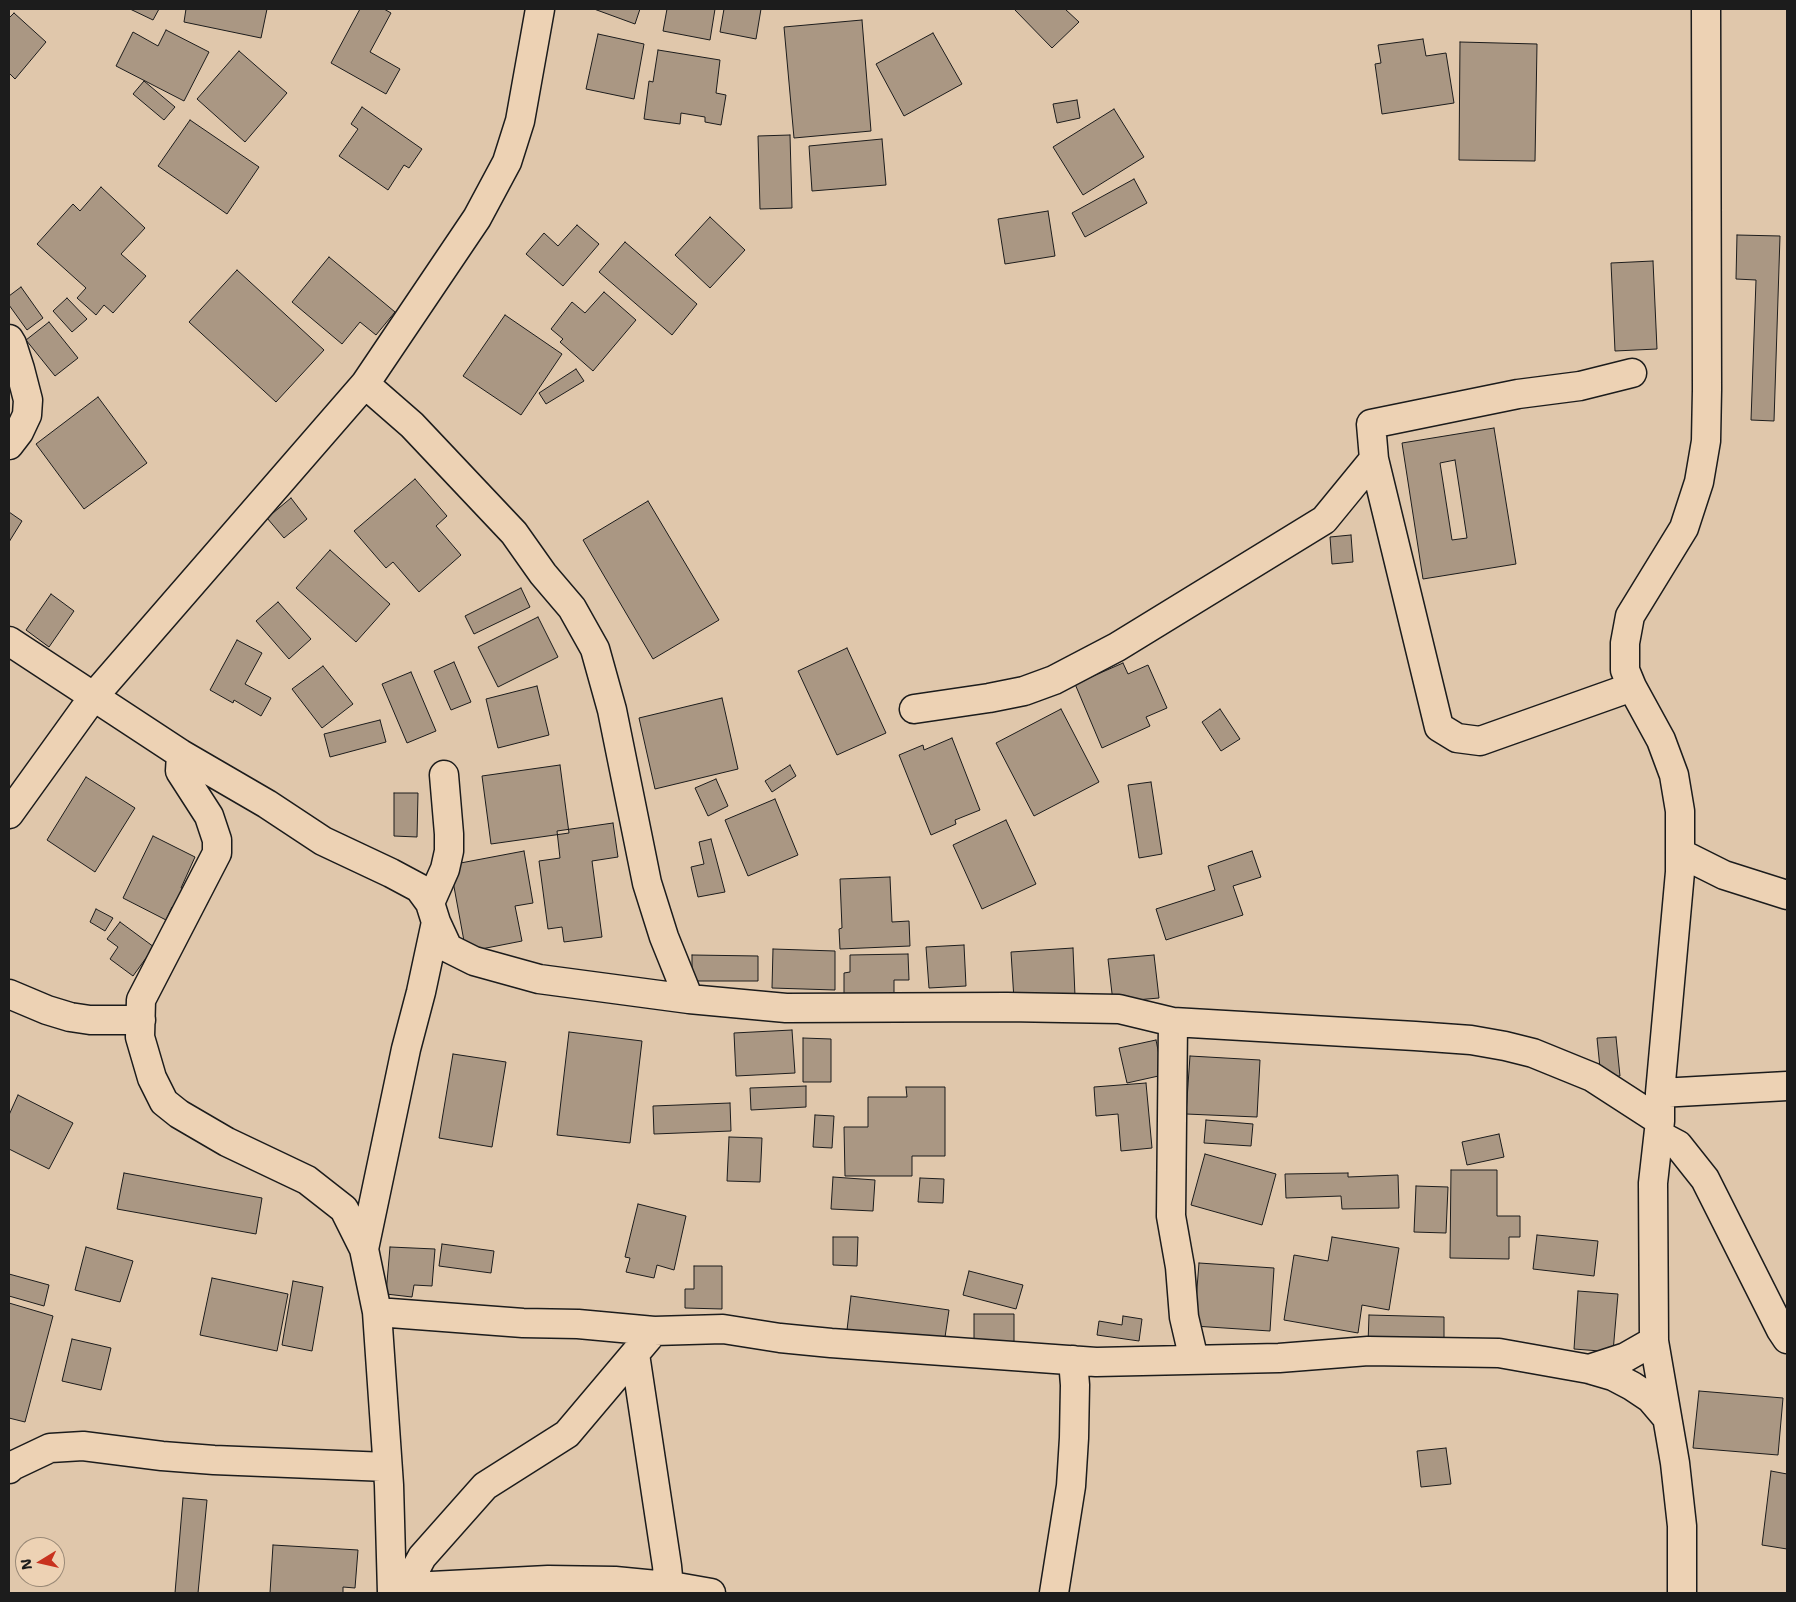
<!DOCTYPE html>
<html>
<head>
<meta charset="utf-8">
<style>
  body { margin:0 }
  #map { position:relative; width:1796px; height:1602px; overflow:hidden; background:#e0c7ab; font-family:"Shantell Sans",sans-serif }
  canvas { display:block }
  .frame { position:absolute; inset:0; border:10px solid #1c1c1c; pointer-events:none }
  .north { position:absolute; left:15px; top:1537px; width:50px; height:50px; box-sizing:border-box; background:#edd2b4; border:1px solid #998977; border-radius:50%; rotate:261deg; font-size:14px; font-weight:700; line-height:20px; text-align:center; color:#1c1c1c }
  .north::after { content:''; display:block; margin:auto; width:18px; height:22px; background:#c8321e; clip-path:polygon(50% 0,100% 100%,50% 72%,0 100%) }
</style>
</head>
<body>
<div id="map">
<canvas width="1796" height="1602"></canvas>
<div class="frame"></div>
<div class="north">N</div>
</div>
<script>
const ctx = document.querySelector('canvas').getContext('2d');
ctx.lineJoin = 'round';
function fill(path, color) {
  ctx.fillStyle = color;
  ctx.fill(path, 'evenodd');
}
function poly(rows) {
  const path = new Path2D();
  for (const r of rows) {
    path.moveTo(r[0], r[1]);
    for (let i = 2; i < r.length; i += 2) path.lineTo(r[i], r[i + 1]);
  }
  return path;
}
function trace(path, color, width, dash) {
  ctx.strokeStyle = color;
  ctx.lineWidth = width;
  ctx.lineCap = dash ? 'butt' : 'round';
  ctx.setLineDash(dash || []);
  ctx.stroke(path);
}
const building = poly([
  [130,9,159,9,153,20,130,9],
  [186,9,267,9,261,38,184,22,186,9],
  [360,9,384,9,391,13,370,52,400,69,386,94,331,63,360,9],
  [594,9,640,9,635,24,594,9],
  [667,9,715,9,710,40,663,31,667,9],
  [724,9,761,9,756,39,720,32,724,9],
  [1014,9,1065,9,1079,22,1052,48,1014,9],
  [14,13,46,42,15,79,9,73,9,18,14,13],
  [862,20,871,131,794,138,784,27,862,20],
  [166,30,209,52,184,101,116,66,133,32,158,46,166,30],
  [933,33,962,84,904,116,876,64,933,33],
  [598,34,644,44,634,99,586,89,598,34],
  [1423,39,1426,56,1446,53,1454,103,1382,114,1375,64,1381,63,1378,45,1423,39],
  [1460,42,1537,44,1535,161,1459,160,1460,42],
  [658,50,720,60,716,93,726,95,721,125,705,122,705,117,681,113,680,124,644,119,649,81,653,82,658,50],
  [239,51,287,93,245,142,197,99,239,51],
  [144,81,175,107,164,120,133,94,144,81],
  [1077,100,1080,118,1057,123,1053,104,1077,100],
  [362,107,422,149,409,168,404,165,388,190,339,156,358,129,351,124,362,107],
  [1114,109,1144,157,1083,195,1053,147,1114,109],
  [190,120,259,167,227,214,158,166,190,120],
  [790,135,792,208,760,209,758,136,790,135],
  [882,139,886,185,812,191,809,146,882,139],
  [1134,179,1147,203,1085,237,1072,213,1134,179],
  [101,187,145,228,121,254,146,276,113,313,104,305,96,315,77,298,86,288,37,244,73,204,80,211,101,187],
  [1048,211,1055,256,1005,264,998,219,1048,211],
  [710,217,745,250,710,288,675,255,710,217],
  [577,225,599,244,563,286,526,254,544,233,558,246,577,225],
  [1737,235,1780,236,1774,421,1751,420,1756,280,1736,279,1737,235],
  [625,242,697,304,672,335,599,272,625,242],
  [329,257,395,312,376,335,360,322,342,344,292,302,329,257],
  [1653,261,1657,349,1615,351,1611,263,1653,261],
  [237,270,324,350,276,402,189,322,237,270],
  [21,287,43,318,27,330,9,305,9,296,21,287],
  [604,292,636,320,593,371,560,342,563,339,551,329,572,302,585,313,604,292],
  [67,298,87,319,72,332,53,311,67,298],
  [505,315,562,354,521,415,463,376,505,315],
  [49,322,78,358,55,376,26,340,49,322],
  [576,369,584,381,546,404,539,393,576,369],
  [98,397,147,463,84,509,36,444,98,397],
  [1494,428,1516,564,1423,579,1402,443,1494,428],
  [1455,460,1467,538,1452,540,1440,463,1455,460],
  [415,479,447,516,436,526,461,555,419,592,393,562,386,568,354,531,415,479],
  [291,498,307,519,284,538,267,518,291,498],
  [648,501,719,620,653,659,583,540,648,501],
  [9,512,22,521,9,542,9,512],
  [1351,535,1353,562,1332,564,1330,537,1351,535],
  [330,550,390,604,356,642,296,588,330,550],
  [521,588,530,607,474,634,465,616,521,588],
  [51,594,74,611,49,647,26,630,51,594],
  [278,602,311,639,289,659,256,621,278,602],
  [538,617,558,657,498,687,478,647,538,617],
  [237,640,262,653,245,684,271,698,261,716,234,700,233,703,210,690,237,640],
  [847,648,886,733,837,755,798,671,847,648],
  [454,662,471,702,451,710,434,671,454,662],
  [1123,663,1128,674,1148,665,1167,708,1146,717,1150,726,1102,748,1075,684,1123,663],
  [323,666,353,704,322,728,292,689,323,666],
  [411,672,436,731,407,743,382,684,411,672],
  [537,686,549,735,498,748,486,699,537,686],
  [722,698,738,769,655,789,639,718,722,698],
  [1061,709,1099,782,1034,816,996,743,1061,709],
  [1220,709,1240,739,1221,751,1202,722,1220,709],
  [380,720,386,742,330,757,324,734,380,720],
  [952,738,980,810,955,820,956,824,931,835,899,755,923,745,924,750,952,738],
  [560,765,569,833,491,844,482,776,560,765],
  [790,765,796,776,772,792,765,781,790,765],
  [86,777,135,808,95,872,47,840,86,777],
  [716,779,728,806,708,816,695,788,716,779],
  [1151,782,1162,854,1139,858,1128,785,1151,782],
  [394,793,418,793,417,837,394,836,394,793],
  [775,799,798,855,748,876,725,820,775,799],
  [1006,820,1036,884,982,909,953,845,1006,820],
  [613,823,618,857,592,861,602,937,564,942,562,927,548,929,539,861,560,858,557,831,613,823],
  [153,836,195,857,181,888,191,892,182,912,172,907,166,920,123,898,153,836],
  [711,839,725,892,698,897,691,867,704,864,699,842,711,839],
  [524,851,533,903,515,906,522,941,466,952,450,865,524,851],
  [1252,851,1261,877,1233,886,1243,915,1166,940,1156,909,1215,890,1208,866,1252,851],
  [890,877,892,922,909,921,910,946,840,949,839,929,842,928,840,879,890,877],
  [96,909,113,918,105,931,90,922,96,909],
  [120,922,154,947,133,976,110,959,118,947,107,939,120,922],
  [964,945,966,986,929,988,926,947,964,945],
  [1073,948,1075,996,1014,1000,1011,952,1073,948],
  [773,949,835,951,835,990,772,988,773,949],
  [908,954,909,980,894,980,894,998,844,999,844,973,850,972,850,955,908,954],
  [692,955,758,956,758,981,692,981,692,955],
  [1154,955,1159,998,1113,1002,1108,959,1154,955],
  [792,1030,795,1073,736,1076,734,1033,792,1030],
  [569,1032,642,1041,630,1143,557,1135,569,1032],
  [1616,1037,1620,1076,1601,1078,1597,1038,1616,1037],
  [803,1038,831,1039,831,1082,803,1082,803,1038],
  [1156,1040,1163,1075,1127,1083,1119,1048,1156,1040],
  [453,1054,506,1062,492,1147,439,1138,453,1054],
  [1190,1056,1260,1060,1257,1117,1186,1114,1190,1056],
  [1146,1083,1152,1148,1121,1151,1118,1114,1096,1116,1094,1087,1146,1083],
  [806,1086,806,1107,751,1110,750,1088,806,1086],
  [906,1087,945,1087,945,1156,912,1156,912,1176,845,1176,844,1127,868,1127,868,1097,907,1097,906,1087],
  [18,1095,73,1123,49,1169,9,1149,9,1115,18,1095],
  [730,1103,731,1131,654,1134,653,1106,730,1103],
  [815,1115,834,1116,832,1148,813,1147,815,1115],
  [1206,1120,1253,1124,1251,1146,1204,1143,1206,1120],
  [1499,1134,1504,1157,1467,1165,1462,1142,1499,1134],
  [729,1137,762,1138,760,1182,727,1181,729,1137],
  [1205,1154,1276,1174,1262,1225,1191,1205,1205,1154],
  [1451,1170,1497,1170,1497,1216,1520,1216,1520,1237,1509,1237,1509,1259,1450,1258,1451,1170],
  [124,1173,262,1198,256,1234,117,1209,124,1173],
  [1348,1173,1348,1177,1398,1175,1399,1208,1342,1209,1341,1196,1286,1198,1285,1174,1348,1173],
  [833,1177,875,1180,873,1211,831,1209,833,1177],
  [920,1178,944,1179,943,1203,918,1202,920,1178],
  [1416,1186,1448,1187,1446,1233,1414,1232,1416,1186],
  [638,1204,686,1216,674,1270,657,1265,654,1278,626,1272,630,1258,625,1257,638,1204],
  [1537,1235,1598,1241,1594,1276,1533,1269,1537,1235],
  [833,1237,858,1237,857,1266,833,1265,833,1237],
  [1332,1237,1399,1248,1389,1310,1362,1305,1358,1333,1284,1320,1294,1255,1328,1261,1332,1237],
  [442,1244,494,1251,491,1273,439,1266,442,1244],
  [86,1247,133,1261,120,1302,75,1290,86,1247],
  [390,1247,435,1249,432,1286,414,1285,412,1297,386,1294,390,1247],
  [1199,1263,1274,1268,1270,1331,1194,1326,1199,1263],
  [694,1266,722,1266,722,1309,685,1308,685,1289,694,1289,694,1266],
  [969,1271,1023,1285,1016,1309,963,1295,969,1271],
  [9,1274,49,1285,44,1306,9,1296,9,1274],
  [212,1278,288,1294,277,1351,200,1335,212,1278],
  [293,1281,323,1287,312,1351,282,1345,293,1281],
  [1578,1291,1618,1294,1613,1352,1574,1349,1578,1291],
  [851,1296,949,1310,944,1344,847,1330,851,1296],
  [9,1303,53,1316,25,1422,9,1418,9,1303],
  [974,1314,1014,1314,1014,1344,974,1344,974,1314],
  [1369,1315,1444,1317,1444,1346,1368,1344,1369,1315],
  [1123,1316,1142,1319,1139,1341,1097,1335,1099,1321,1122,1325,1123,1316],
  [72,1339,111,1348,101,1390,62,1381,72,1339],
  [1699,1391,1783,1398,1778,1455,1693,1448,1699,1391],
  [1446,1448,1451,1484,1421,1487,1417,1451,1446,1448],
  [1771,1471,1787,1474,1787,1549,1762,1545,1771,1471],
  [183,1498,207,1500,198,1593,175,1593,183,1498],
  [273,1545,358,1550,355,1588,343,1587,343,1593,270,1593,273,1545]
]);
fill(building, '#aa9783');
trace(building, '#1c1c1c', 1);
const street = poly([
  [9,339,12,344,20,369,28,400,27,415,19,432,9,445],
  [365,384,412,425,514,533,543,574,572,608,595,649,612,710,647,883,664,937,689,999],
  [9,641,181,754,267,804,323,841,391,873,419,888,430,903,436,922,421,992,406,1049,364,1249,377,1312,389,1485,392,1593],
  [1632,687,1480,741,1457,738,1439,727,1374,459,1371,424,1518,394,1580,386,1632,373],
  [914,709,989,698,1024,691,1054,680,1117,647,1324,520,1374,459],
  [181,754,180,771,209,816,217,840,217,853,141,1000,140,1037,152,1078,164,1102,179,1114,227,1142,307,1180,344,1209,364,1249],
  [9,814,94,696,365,384,477,218,507,162,520,121,540,9],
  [1680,853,1724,875,1787,895],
  [430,903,445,869,449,851,449,834,444,775],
  [436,922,448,948,474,961,539,979,689,999,786,1008,1007,1007,1119,1009,1173,1022,1415,1036,1471,1040,1505,1046,1533,1053,1592,1077,1660,1121],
  [9,994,47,1010,70,1017,90,1020,141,1020],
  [1173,1022,1171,1216,1180,1267,1184,1317,1194,1360],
  [1660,1093,1787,1086],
  [1659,1135,1678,1145,1705,1179,1781,1330,1787,1339],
  [377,1312,523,1323,578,1324,654,1331,723,1329,780,1338,831,1343,1096,1362,1279,1358,1368,1351,1499,1353,1589,1369,1613,1376,1632,1386,1650,1398,1667,1418],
  [635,1354,667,1566,669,1587],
  [1589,1369,1626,1357,1654,1341],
  [9,1469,12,1466,50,1448,83,1446,162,1456,214,1460,387,1467],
  [406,1587,422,1557,485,1486,567,1434,654,1331],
  [392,1588,548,1580,615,1581,677,1587,711,1593],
  [1054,1593,1071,1486,1074,1438,1075,1385,1073,1360],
  [1682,1593,1682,1526,1675,1463,1654,1341,1653,1183,1660,1121,1660,1093,1680,872,1680,811,1674,775,1661,740,1632,687,1625,670,1625,643,1630,616,1684,528,1699,482,1706,441,1707,390,1706,9]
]);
trace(street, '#1c1c1c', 31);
trace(street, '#edd2b4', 28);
</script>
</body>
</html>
